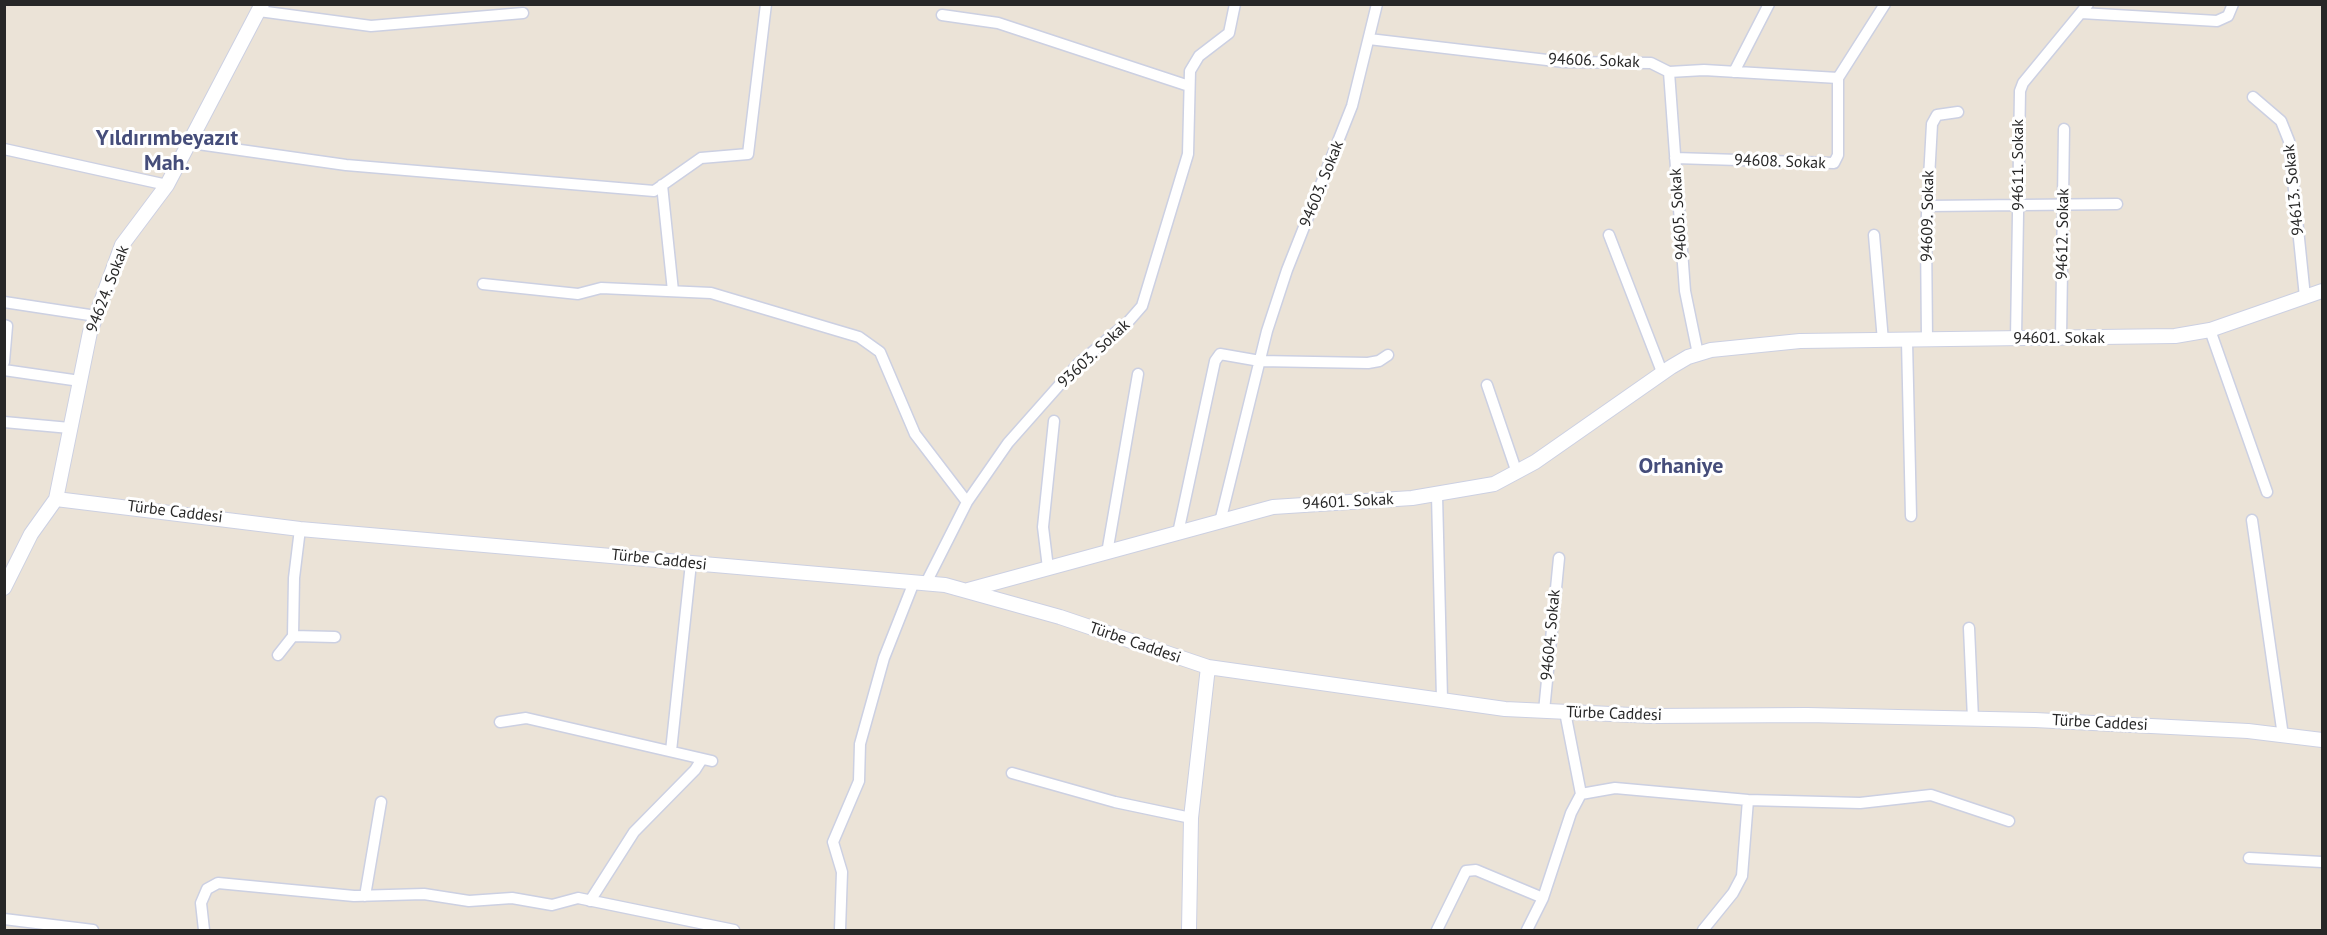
<!DOCTYPE html>
<html>
<head>
<meta charset="utf-8">
<style>
  body { margin:0 }
  #map { position:relative; width:2327px; height:935px; overflow:hidden; background:#ebe3d7; font-family:"PT Sans",sans-serif }
  canvas { display:block }
  .frame { position:absolute; inset:0; border:6px solid #272727; pointer-events:none }
</style>
</head>
<body>
<div id="map">
<canvas width="2327" height="935"></canvas>
<div class="frame"></div>
</div>
<script>
const ctx = document.querySelector('canvas').getContext('2d');
ctx.lineJoin = 'round';
function poly(rows) {
  const path = new Path2D();
  for (const r of rows) {
    path.moveTo(r[0], r[1]);
    for (let i = 2; i < r.length; i += 2) path.lineTo(r[i], r[i + 1]);
  }
  return path;
}
function trace(path, color, width, dash) {
  ctx.strokeStyle = color;
  ctx.lineWidth = width;
  ctx.lineCap = dash ? 'butt' : 'round';
  ctx.setLineDash(dash || []);
  ctx.stroke(path);
}
function label(font, color, halo, rows, align = 'center') {
  ctx.font = font + ' "PT Sans",sans-serif';
  ctx.lineWidth = 6;
  ctx.setLineDash([]);
  ctx.textBaseline = 'middle';
  ctx.strokeStyle = halo;
  ctx.fillStyle = color;
  for (const [text, x, y, turn = 0] of rows) {
    ctx.save();
    ctx.translate(x, y);
    ctx.rotate((+turn || 0) * Math.PI / 180);
    ctx.textAlign = isNaN(turn) ? turn : align;
    if (halo) ctx.strokeText(text, 0, 0);
    ctx.fillText(text, 0, 0);
    ctx.restore();
  }
}
const street = poly([
  [259,11,371,26,523,13],
  [2081,13,2217,21,2228,16,2233,4],
  [942,15,998,23,1189,86],
  [1369,39,1564,62,1651,63,1669,72,1704,70,1838,78,1885,4],
  [1669,72,1685,291,1698,354],
  [1734,72,1769,4],
  [2253,97,2281,121,2289,141,2305,297],
  [191,143,346,165,654,191,701,158,748,154,766,4],
  [4,149,167,185],
  [1675,158,1834,163,1838,155,1838,78],
  [662,185,673,291],
  [1928,206,2117,204],
  [1609,235,1662,372],
  [1874,235,1883,341],
  [483,284,578,294,601,288,711,293,859,337,880,352,915,434,967,502],
  [4,302,96,316],
  [4,325,7,326,4,362],
  [2210,330,2267,492],
  [2016,338,2020,91,2023,83,2088,4],
  [2061,339,2064,129],
  [1927,340,1926,232,1932,124,1937,115,1958,112],
  [1907,341,1911,516],
  [4,370,80,381],
  [1487,385,1517,473],
  [4,422,70,428],
  [1437,495,1442,699],
  [2252,520,2283,736],
  [1220,522,1267,331,1287,270,1352,106,1377,4],
  [1178,533,1215,361,1220,354,1260,361,1368,363,1379,361,1388,355],
  [1107,553,1138,374],
  [1048,568,1043,527,1054,421],
  [926,583,967,502,1008,443,1078,364,1128,322,1142,306,1188,154,1190,71,1199,56,1229,33,1235,4],
  [1969,628,1973,719],
  [293,636,335,637],
  [278,655,293,636,294,578,300,529],
  [1544,711,1559,558],
  [500,722,526,718,712,761],
  [671,751,691,563],
  [1012,773,1115,802,1191,818],
  [1581,794,1615,788,1748,800,1860,803,1931,795,2009,821],
  [2249,858,2322,862],
  [365,896,381,802],
  [590,901,634,832,695,770,702,759],
  [4,919,93,930],
  [204,930,201,903,207,889,218,883,354,896,424,894,469,901,512,898,552,905,578,898,734,930],
  [840,930,842,872,833,842,859,781,860,744,884,658,914,582],
  [1437,930,1466,871,1476,870,1543,898],
  [1527,930,1543,898,1571,813,1581,794,1565,712],
  [1703,930,1733,893,1742,876,1748,800]
]);
const secondary = poly([
  [56,499,90,332,122,245,167,185,262,4],
  [4,588,31,534,56,499,300,529,945,585,1060,617,1208,667,1505,709,1653,716,1807,715,2035,720,2248,731,2322,740],
  [968,590,1273,507,1412,498,1494,484,1535,462,1671,367,1688,357,1711,350,1800,341,2175,336,2210,330,2322,291],
  [1189,930,1191,818,1208,667]
]);
trace(street, '#ccd0e2', 13);
trace(secondary, '#ccd0e2', 16);
trace(street, '#fff', 10);
trace(secondary, '#fff', 14);
label('16px', '#272727', '#fff', [
  ["94606. Sokak",1594,61,2],
  ["94608. Sokak",1780,162,2],
  ["94611. Sokak",2018,165,-90],
  ["94603. Sokak",1322,184,-68],
  ["94613. Sokak",2294,190,-96],
  ["94605. Sokak",1679,214,-94],
  ["94609. Sokak",1928,216,-89],
  ["94612. Sokak",2063,234,-89],
  ["94624. Sokak",108,289,-69],
  ["94601. Sokak",2059,338],
  ["93603. Sokak",1094,354,-43],
  ["94601. Sokak",1348,502,-3],
  ["Türbe Caddesi",175,512,7],
  ["Türbe Caddesi",659,560,6],
  ["94604. Sokak",1551,635,-85],
  ["Türbe Caddesi",1135,643,19],
  ["Türbe Caddesi",1614,714,2],
  ["Türbe Caddesi",2100,723,3]
]);
label('bold 22px', '#454d7a', '#fff', [
  ["Yıldırımbeyazıt",167,139],
  ["Mah.",167,164],
  ["Orhaniye",1681,467]
]);
</script>
</body>
</html>
